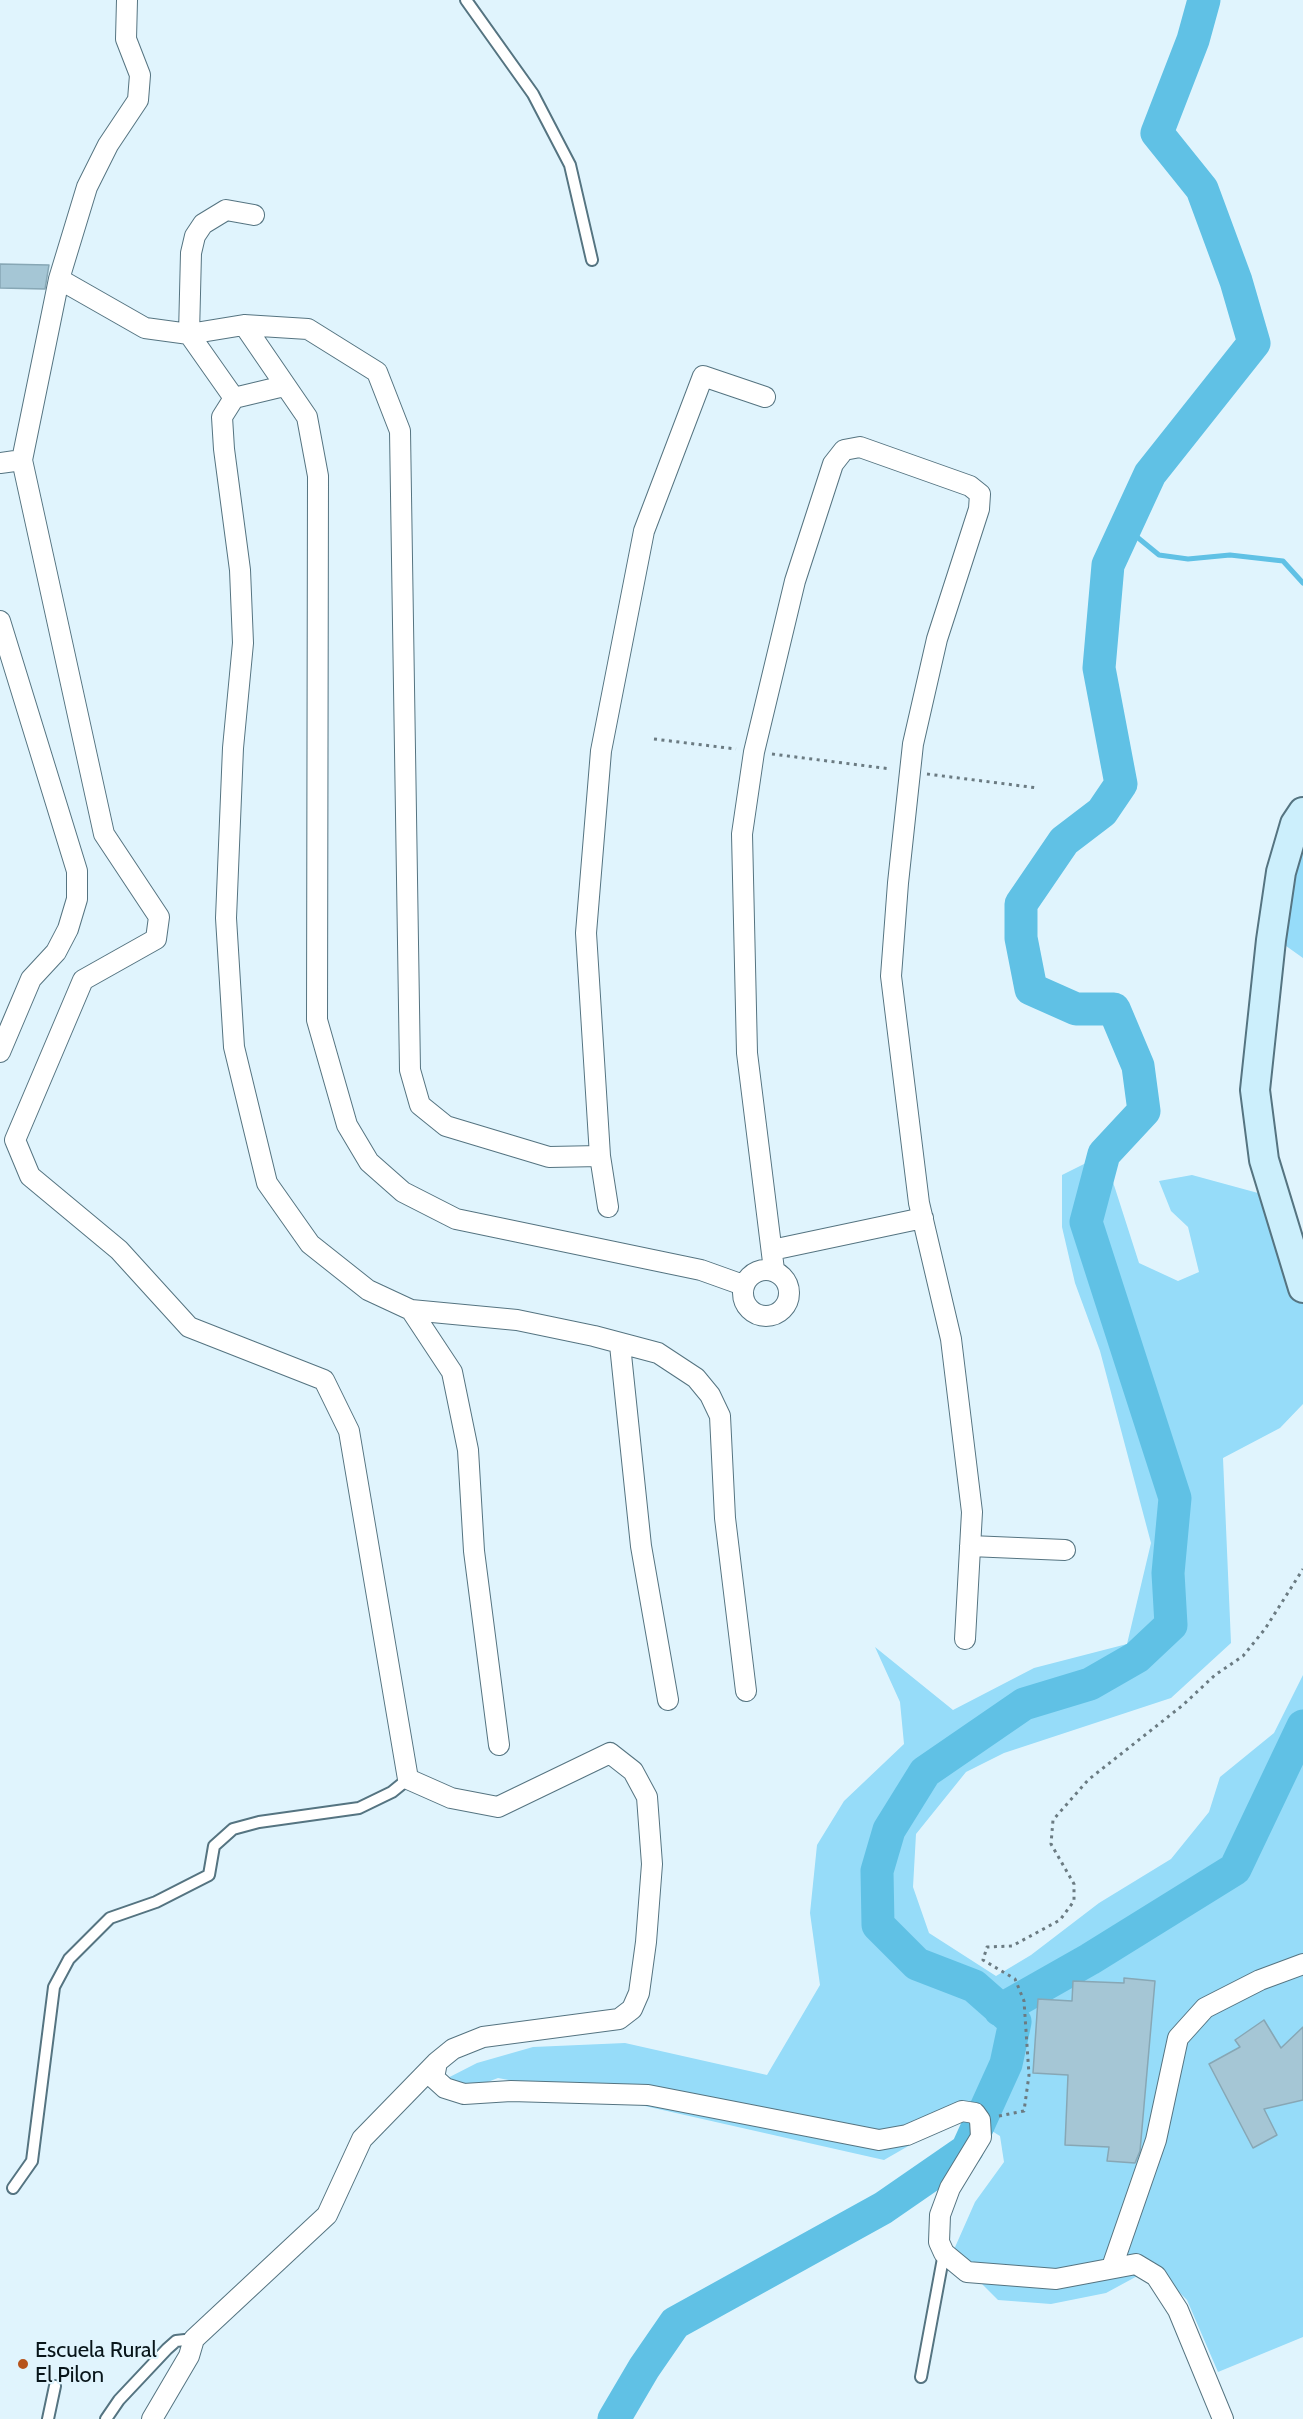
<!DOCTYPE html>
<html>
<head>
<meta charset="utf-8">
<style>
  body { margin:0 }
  canvas { display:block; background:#e0f4fd }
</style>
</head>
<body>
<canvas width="1303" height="2419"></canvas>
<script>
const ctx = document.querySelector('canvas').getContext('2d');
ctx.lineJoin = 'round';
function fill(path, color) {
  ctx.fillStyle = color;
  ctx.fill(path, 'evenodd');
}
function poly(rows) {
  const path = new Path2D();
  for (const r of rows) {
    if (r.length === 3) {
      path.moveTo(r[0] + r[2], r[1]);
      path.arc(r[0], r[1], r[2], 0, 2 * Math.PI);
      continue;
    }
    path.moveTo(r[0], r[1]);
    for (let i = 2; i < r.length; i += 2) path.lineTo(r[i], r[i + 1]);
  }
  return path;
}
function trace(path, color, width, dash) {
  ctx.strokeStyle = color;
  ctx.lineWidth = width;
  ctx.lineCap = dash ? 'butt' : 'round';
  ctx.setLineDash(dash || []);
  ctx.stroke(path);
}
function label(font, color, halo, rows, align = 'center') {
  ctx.font = font + ' Cabin,sans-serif';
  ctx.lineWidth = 4.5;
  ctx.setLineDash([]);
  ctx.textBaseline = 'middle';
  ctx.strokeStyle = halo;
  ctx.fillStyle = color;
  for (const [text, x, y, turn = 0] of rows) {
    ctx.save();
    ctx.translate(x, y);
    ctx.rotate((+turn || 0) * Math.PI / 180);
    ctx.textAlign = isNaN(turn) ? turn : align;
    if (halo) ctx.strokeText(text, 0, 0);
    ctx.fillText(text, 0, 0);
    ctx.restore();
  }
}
fill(poly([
  [1303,811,1303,958,1272,936],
  [1104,1154,1139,1263,1178,1281,1199,1272,1188,1227,1171,1211,1159,1181,1192,1175,1258,1193,1303,1278,1303,1404,1280,1428,1223,1458,1231,1643,1171,1698,1004,1753,966,1772,916,1834,913,1887,929,1933,996,1976,1031,1955,1099,1903,1171,1859,1209,1812,1220,1777,1274,1733,1303,1675,1303,2337,1218,2372,1187,2300,1154,2267,1106,2293,1051,2304,998,2300,952,2254,975,2202,1004,2162,1000,2136,964,2114,884,2160,636,2104,498,2078,459,2093,434,2085,477,2063,533,2047,625,2043,767,2075,820,1985,810,1913,817,1845,844,1801,904,1744,900,1702,875,1647,953,1710,1034,1668,1127,1644,1151,1543,1100,1351,1075,1283,1062,1227,1062,1175]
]), '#96dcf9');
trace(poly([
  [1131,514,1137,537,1159,555,1188,559,1230,555,1283,561,1303,583]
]), '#60c1e5', 5);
trace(poly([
  [1000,2010,1090,1959,1235,1869,1303,1726],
  [614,2419,644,2368,675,2323,883,2208,967,2150,1006,2064,1015,2022,974,1986,917,1964,878,1925,877,1871,889,1830,925,1772,1024,1704,1090,1684,1137,1657,1171,1625,1168,1573,1175,1498,1086,1222,1104,1154,1144,1111,1138,1066,1114,1009,1076,1009,1031,989,1021,938,1021,904,1064,841,1102,812,1121,784,1099,668,1108,565,1150,474,1254,343,1236,281,1202,189,1157,133,1193,40,1204,0]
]), '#60c1e5', 33);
const building = poly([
  [0,264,49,265,45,289,0,288,0,264],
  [1124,1978,1155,1981,1140,2151,1135,2163,1107,2161,1109,2147,1065,2145,1068,2075,1033,2073,1038,1999,1072,2001,1073,1981,1124,1983,1124,1978],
  [1264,2020,1281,2048,1303,2027,1303,2100,1264,2109,1277,2135,1253,2148,1209,2064,1240,2047,1235,2040,1264,2020]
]);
fill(building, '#a5c6d5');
trace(building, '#87a7b5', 1.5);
const lane = poly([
  [466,0,533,94,570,165,592,260],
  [13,2188,32,2161,54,1987,69,1959,110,1918,156,1902,209,1875,214,1846,233,1829,259,1822,359,1808,392,1792,408,1779],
  [921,2377,944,2253],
  [48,2419,55,2386],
  [106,2419,119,2400,167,2349,176,2341,194,2339]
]);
const street = poly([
  [127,0,126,39,140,75,138,100,108,145,87,187,59,279,22,460,104,834,159,917,156,939,83,980,15,1140,30,1176,119,1250,189,1327,324,1380,349,1431,408,1779,451,1798,498,1807,610,1753,633,1771,647,1797,652,1864,646,1942,639,1993,632,2009,619,2019,483,2037,453,2049,437,2062,434,2078,445,2088,464,2094,511,2091,648,2095,879,2140,907,2135,962,2111,975,2113,980,2120,981,2137,950,2188,940,2215,939,2242,944,2253,967,2272,1056,2279,1136,2264,1156,2276,1178,2310,1223,2419],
  [59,279,145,328,189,334,244,325,308,329,377,372,400,431,410,1070,420,1105,446,1126,549,1157,600,1156],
  [244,325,307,417,318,476,317,1020,347,1125,369,1162,403,1192,456,1219,701,1270,743,1285],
  [284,386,234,398,222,417,224,449,240,570,243,643,233,748,226,918,234,1047,267,1183,310,1244,368,1290,411,1310,517,1320,594,1336,658,1353,696,1378,710,1395,720,1416,725,1518,746,1691],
  [234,398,189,334,191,253,195,236,203,224,226,210,254,215],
  [0,463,22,460],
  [0,621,77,871,77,899,68,929,56,952,31,979,0,1052],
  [608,1207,600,1156,586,933,601,751,644,531,703,376,765,397],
  [772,1250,923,1218],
  [766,1293,23],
  [774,1270,747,1053,742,834,754,752,795,581,833,464,844,450,860,447,970,486,980,494,979,509,937,639,913,744,898,883,891,976,919,1203,951,1339,972,1512,965,1639],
  [411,1310,452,1372,468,1450,474,1551,499,1745],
  [620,1345,641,1546,668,1700],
  [970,1546,1065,1550],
  [1112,2267,1156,2140,1178,2038,1205,2008,1260,1980,1303,1964],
  [152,2419,189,2356,194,2339,327,2215,362,2139,437,2062]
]);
const secondary = poly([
  [1303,812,1295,824,1281,872,1271,940,1255,1090,1264,1160,1303,1288]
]);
trace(lane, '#557481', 14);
trace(street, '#557481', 22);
trace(secondary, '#557481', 32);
trace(poly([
  [654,739,736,749],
  [772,754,891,769],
  [927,774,1038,788],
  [999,2116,1024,2111,1029,2075,1024,2001,1015,1979,983,1960,987,1947,1012,1946,1060,1920,1074,1901,1074,1884,1051,1844,1053,1820,1088,1780,1183,1705,1215,1675,1243,1656,1265,1629,1303,1569]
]), '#6b7b82', 3, [3, 4.5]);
trace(lane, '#fff', 10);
trace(street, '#fff', 20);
trace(secondary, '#cceffc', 28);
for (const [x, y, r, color] of [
  [23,2364,6,"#b6531b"]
]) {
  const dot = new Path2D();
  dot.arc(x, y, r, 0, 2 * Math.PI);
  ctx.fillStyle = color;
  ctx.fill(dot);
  trace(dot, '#e0f4fd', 2);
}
label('22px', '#08151a', '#e0f4fd', [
  ["Escuela Rural",35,2351],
  ["El Pilon",35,2376]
], 'left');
</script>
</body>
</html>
